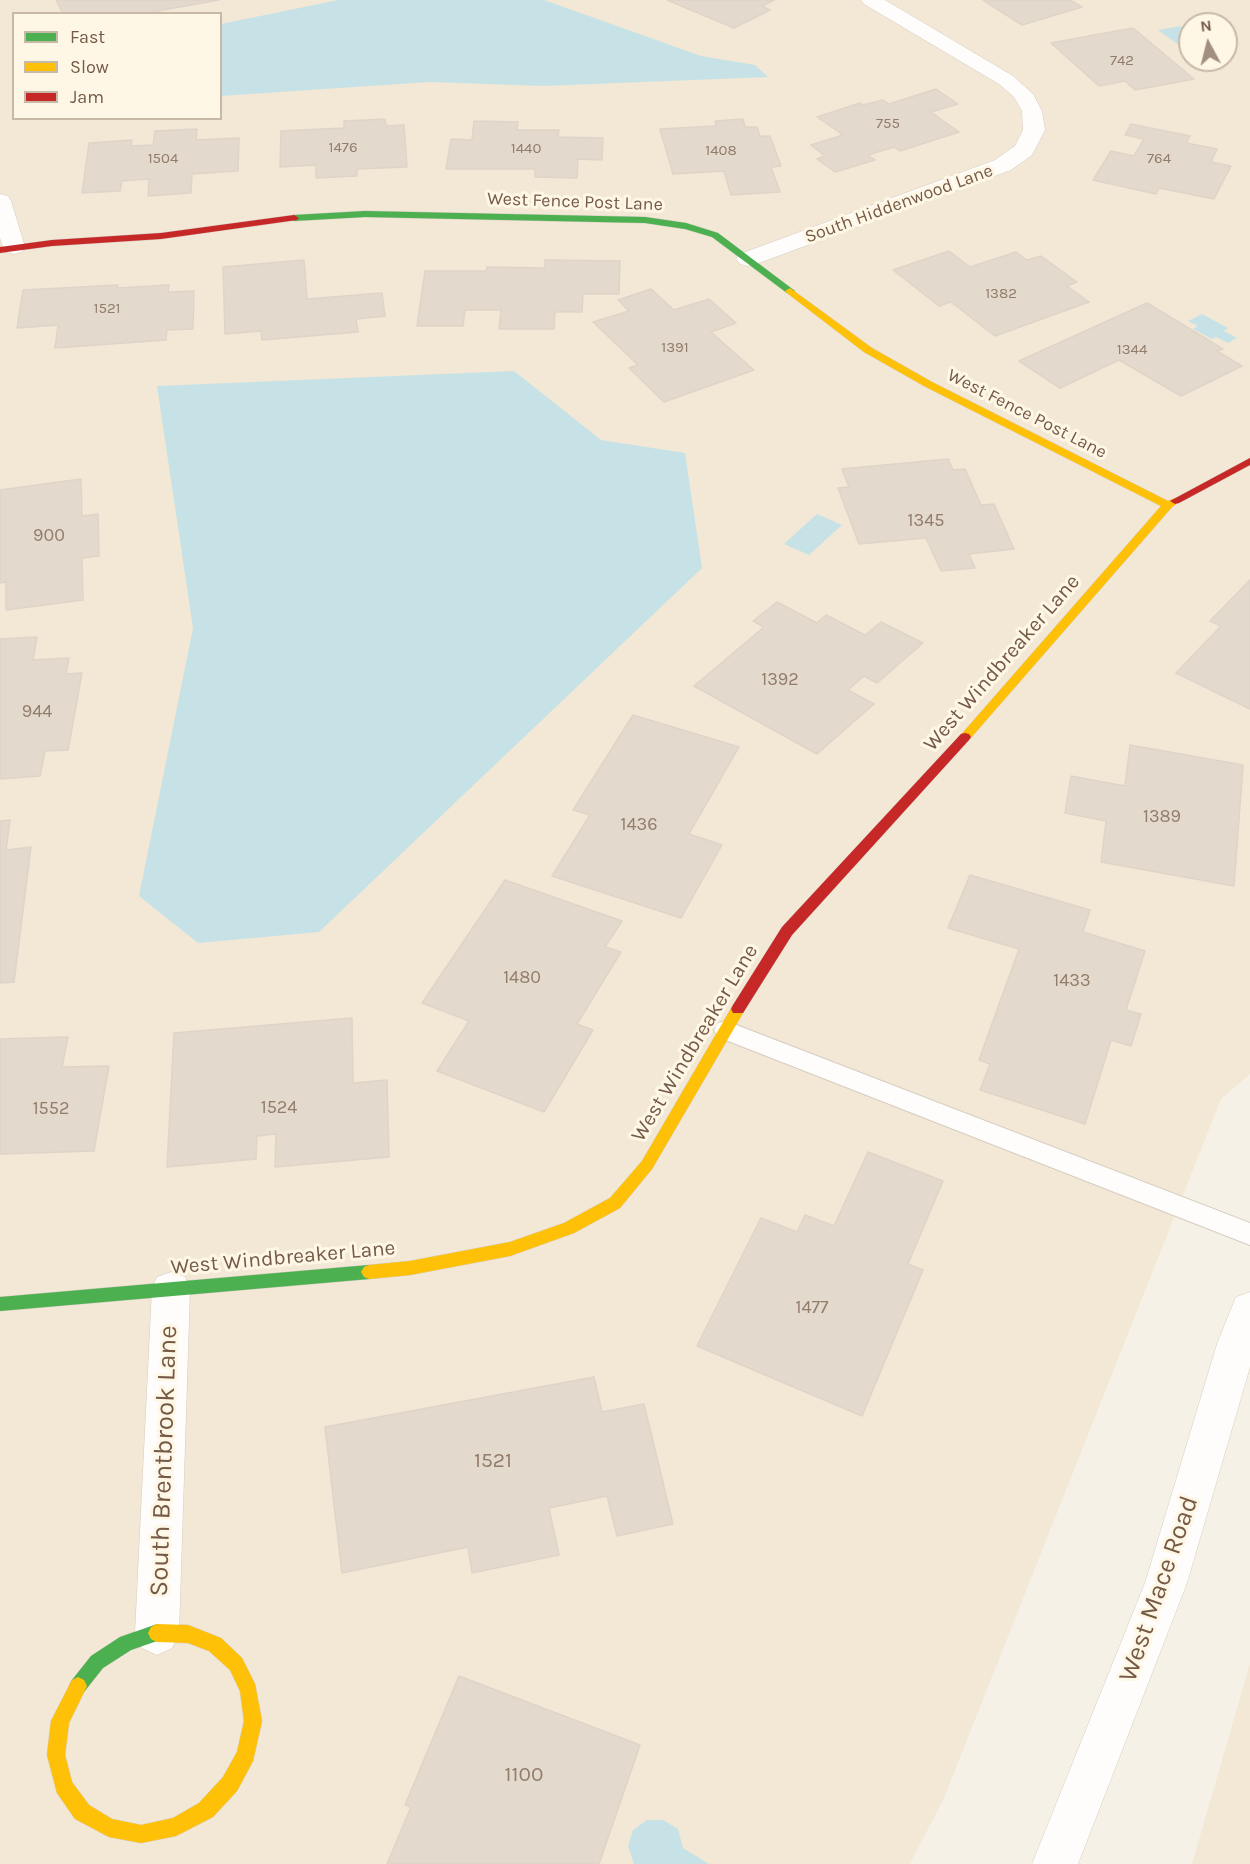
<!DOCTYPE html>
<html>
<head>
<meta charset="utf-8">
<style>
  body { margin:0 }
  #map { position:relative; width:1250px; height:1864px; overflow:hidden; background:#f6f1e6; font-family:Karla,sans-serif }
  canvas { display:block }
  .legend { position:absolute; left:12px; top:12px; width:210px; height:108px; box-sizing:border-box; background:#fff7e6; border:2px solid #c8b8a6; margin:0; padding:8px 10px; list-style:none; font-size:18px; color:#755a46 }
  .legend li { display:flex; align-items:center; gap:12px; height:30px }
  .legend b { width:30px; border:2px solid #c8b8a6 }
  .north { position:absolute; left:1178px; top:12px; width:60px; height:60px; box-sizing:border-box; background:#fff7e6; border:2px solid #c8b8a6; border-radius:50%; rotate:353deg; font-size:16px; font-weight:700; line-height:24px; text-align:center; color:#755a46 }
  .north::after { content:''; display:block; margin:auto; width:21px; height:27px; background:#a28f7e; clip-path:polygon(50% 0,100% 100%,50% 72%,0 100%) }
</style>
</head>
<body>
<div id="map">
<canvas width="1250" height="1864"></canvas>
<ul class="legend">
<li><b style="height:8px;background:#4caf50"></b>Fast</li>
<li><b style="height:8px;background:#ffc107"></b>Slow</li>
<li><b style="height:8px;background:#c62828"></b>Jam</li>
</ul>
<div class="north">N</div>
</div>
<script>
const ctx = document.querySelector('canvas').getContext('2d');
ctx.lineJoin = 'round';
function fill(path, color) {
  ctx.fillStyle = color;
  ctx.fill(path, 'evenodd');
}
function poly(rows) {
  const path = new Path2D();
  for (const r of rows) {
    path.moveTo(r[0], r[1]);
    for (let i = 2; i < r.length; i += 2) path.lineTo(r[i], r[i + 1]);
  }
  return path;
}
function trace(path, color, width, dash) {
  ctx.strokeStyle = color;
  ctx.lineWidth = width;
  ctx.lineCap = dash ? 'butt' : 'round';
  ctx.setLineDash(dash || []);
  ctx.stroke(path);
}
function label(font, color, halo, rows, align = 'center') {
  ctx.font = font + ' Karla,sans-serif';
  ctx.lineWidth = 6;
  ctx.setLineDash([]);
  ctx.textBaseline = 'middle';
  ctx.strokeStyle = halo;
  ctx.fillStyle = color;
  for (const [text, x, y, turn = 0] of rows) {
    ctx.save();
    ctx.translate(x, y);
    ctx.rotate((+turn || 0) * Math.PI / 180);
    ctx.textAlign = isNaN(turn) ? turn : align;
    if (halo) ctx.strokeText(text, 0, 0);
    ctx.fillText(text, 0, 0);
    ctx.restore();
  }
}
fill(poly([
  [0,0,1250,0,1250,1074,1221,1099,944,1798,910,1864,0,1864],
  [14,14,220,14,220,118,14,118],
  [1190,24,1226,24,1226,60,1190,60],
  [1250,1663,1250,1864,1192,1864]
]), '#f2e8d5');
fill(poly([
  [338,0,544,0,701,56,755,65,768,77,544,86,429,82,221,96,221,24],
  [1180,26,1190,33,1190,53,1158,30],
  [1202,314,1228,328,1224,331,1237,338,1228,343,1216,337,1212,339,1193,329,1198,326,1188,321],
  [514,371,601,440,685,453,702,568,319,932,198,943,139,896,193,628,157,386],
  [817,514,842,525,809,555,784,544],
  [647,1820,663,1820,678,1829,683,1848,709,1864,634,1864,628,1846,633,1830]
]), '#c7e2e7');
const building = poly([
  [56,0,219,0,141,14,63,14,56,0],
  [667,0,774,0,762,6,770,10,734,28,667,0],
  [983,0,1070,0,1082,7,1022,25,983,0],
  [1133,28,1194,79,1135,90,1125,81,1099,86,1051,43,1133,28],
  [936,89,958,104,931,112,959,132,900,151,894,147,868,155,875,160,835,172,817,159,825,156,811,145,843,135,817,117,860,103,863,105,883,100,889,104,936,89],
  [385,119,386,126,404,125,407,167,357,169,357,176,316,178,316,165,280,167,281,131,344,128,344,121,385,119],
  [743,119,745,127,757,127,760,136,770,136,781,166,771,167,780,192,731,195,724,171,673,174,660,129,716,126,715,121,743,119],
  [474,121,518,122,517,130,559,130,558,137,603,138,602,160,578,159,577,178,535,177,535,169,446,169,451,139,472,140,474,121],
  [1131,124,1190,136,1186,143,1217,149,1211,162,1231,166,1214,199,1159,188,1156,194,1093,180,1111,151,1134,156,1144,139,1125,135,1131,124],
  [197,129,196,140,239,138,238,171,192,174,191,193,148,196,149,179,122,181,120,191,82,193,89,143,132,140,131,146,153,145,155,131,197,129],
  [949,251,970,267,1016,252,1027,260,1041,256,1077,282,1067,286,1089,302,995,336,951,302,939,306,893,270,949,251],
  [304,260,307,299,382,293,385,316,356,319,358,332,262,340,261,331,225,334,223,267,304,260],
  [545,260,620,261,619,294,583,294,582,312,555,312,554,329,499,329,501,310,465,310,463,326,417,326,425,271,486,271,487,267,545,268,545,260],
  [118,285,117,288,169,285,168,292,194,291,193,329,167,330,166,340,55,348,58,325,17,328,23,290,118,285],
  [651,289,674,310,709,299,736,323,711,332,754,370,664,402,629,368,638,365,593,322,629,311,618,300,651,289],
  [1147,303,1223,349,1217,351,1242,366,1181,396,1119,360,1060,388,1019,361,1147,303],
  [948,459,953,470,965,469,981,505,994,504,1014,549,969,554,975,568,941,571,926,538,859,544,838,488,849,487,842,469,948,459],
  [81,479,82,516,98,514,99,556,82,558,83,600,6,610,6,582,0,583,0,490,81,479],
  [1250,580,1250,709,1176,673,1221,626,1210,621,1250,580],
  [777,602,817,623,826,615,865,635,881,622,923,643,877,683,864,676,848,690,874,704,817,754,694,686,764,627,753,621,777,602],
  [37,637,33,660,69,658,66,674,82,673,68,750,45,751,40,776,0,779,0,639,37,637],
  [633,715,739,747,689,834,722,845,681,918,552,876,590,815,573,810,633,715],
  [1130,745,1243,765,1234,886,1101,862,1106,821,1065,813,1071,776,1125,786,1130,745],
  [10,820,6,850,31,847,14,982,0,983,0,821,10,820],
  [970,875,1090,910,1083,932,1145,951,1126,1010,1141,1014,1131,1046,1111,1040,1085,1124,980,1090,990,1064,979,1060,1019,949,948,928,970,875],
  [505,880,622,921,605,947,621,952,577,1024,593,1030,544,1112,437,1071,469,1021,422,1003,505,880],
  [352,1018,353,1083,387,1080,389,1157,275,1167,276,1134,257,1136,256,1159,167,1167,174,1033,352,1018],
  [68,1037,62,1067,109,1066,94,1151,0,1154,0,1039,68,1037],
  [868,1152,943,1181,908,1264,923,1270,862,1416,697,1346,761,1218,797,1232,805,1215,834,1226,868,1152],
  [594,1377,602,1412,644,1404,673,1524,617,1536,607,1496,549,1508,559,1555,472,1573,468,1547,342,1573,325,1427,594,1377],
  [459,1676,640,1745,599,1864,387,1864,411,1807,405,1805,459,1676]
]);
fill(building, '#e3d9cd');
trace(building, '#dfd4c8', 1.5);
const lane = poly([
  [726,1021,1250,1223,1250,1245,718,1037,714,1030,718,1023,726,1021]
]);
const street = poly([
  [861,0,885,0,1013,76,1033,94,1042,111,1045,130,1032,155,1011,170,756,264,748,266,740,264,736,259,740,254,995,160,1015,146,1023,130,1022,111,1014,97,999,84,864,4,861,0],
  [0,194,8,196,11,201,25,247,22,252,14,254,6,252,3,247,0,238,0,194],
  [171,1272,185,1277,190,1289,179,1633,172,1648,157,1655,142,1648,135,1633,152,1289,157,1277,171,1272],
  [1250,1292,1250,1367,1187,1583,1078,1864,1032,1864,1145,1583,1217,1344,1231,1309,1236,1297,1250,1292]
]);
const fast = poly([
  [365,211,645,217,686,223,718,233,795,291,787,293,712,237,685,229,645,223,365,217,294,221,289,218,294,215,365,211],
  [369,1265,374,1267,377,1272,374,1277,369,1279,0,1311,0,1297,369,1265],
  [157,1624,163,1627,166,1633,163,1639,131,1650,103,1668,84,1692,78,1695,72,1692,69,1686,72,1680,91,1656,120,1637,157,1624]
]);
const slow = poly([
  [790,288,872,348,932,382,1168,501,1175,498,1180,501,1172,507,969,740,965,741,959,737,1161,506,924,386,864,352,787,293,785,291,790,288],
  [738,1003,743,1005,745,1009,743,1013,652,1169,620,1208,574,1233,510,1256,410,1275,369,1279,364,1277,361,1272,364,1267,369,1265,410,1261,510,1242,564,1223,610,1198,642,1161,733,1005,738,1003],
  [157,1624,188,1625,221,1638,242,1658,255,1684,262,1721,253,1761,237,1791,213,1817,176,1836,141,1843,109,1837,75,1819,57,1793,47,1755,51,1721,72,1680,78,1677,84,1680,87,1686,69,1723,65,1755,72,1782,89,1805,112,1819,141,1825,173,1818,199,1803,223,1777,237,1752,244,1721,240,1691,230,1670,209,1651,188,1643,157,1642,151,1639,148,1633,151,1627,157,1624]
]);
const jam = poly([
  [294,215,299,218,297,220,161,239,52,246,0,253,0,247,52,240,161,233,294,215],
  [1250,458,1250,465,1179,503,1175,504,1170,501,1250,458],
  [965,733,969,734,971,737,969,740,792,935,743,1013,733,1013,731,1009,733,1005,782,927,961,734,965,733]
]);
trace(lane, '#d6ccc1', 2);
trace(street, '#d6ccc1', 1);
trace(fast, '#d7cdc2', 1);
trace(slow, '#d7cdc2', 1);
trace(jam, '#d7cdc2', 1);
fill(lane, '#fefdfb');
fill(street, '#fefdfb');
fill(fast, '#4caf50');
fill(slow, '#ffc107');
fill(jam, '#c62828');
label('15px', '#927c6a', null, [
  ["742",1122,61],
  ["755",888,124],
  ["1476",343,148],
  ["1440",526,149],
  ["1408",721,151],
  ["1504",163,159],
  ["764",1159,159],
  ["1382",1001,294],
  ["1521",107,309],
  ["1391",675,348],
  ["1344",1132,350]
]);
label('18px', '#755a46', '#fff7e6', [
  ["West Fence Post Lane",575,202,2],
  ["South Hiddenwood Lane",899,204,-20],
  ["West Fence Post Lane",1027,414,27]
]);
label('18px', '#927c6a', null, [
  ["1345",926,521],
  ["900",49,536],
  ["1392",780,680],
  ["944",37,712],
  ["1389",1162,817],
  ["1436",639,825],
  ["1480",522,978],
  ["1433",1072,981],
  ["1524",279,1108],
  ["1552",51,1109],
  ["1477",812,1308]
]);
label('21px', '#755a46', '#fff7e6', [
  ["West Windbreaker Lane",1002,663,-49],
  ["West Windbreaker Lane",695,1043,-59],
  ["West Windbreaker Lane",283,1258,-5]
]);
label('21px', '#927c6a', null, [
  ["1521",493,1461],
  ["1100",524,1775]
]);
label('26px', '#755a46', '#fff7e6', [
  ["South Brentbrook Lane",164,1461,-88],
  ["West Mace Road",1159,1589,-71]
]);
</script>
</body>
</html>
